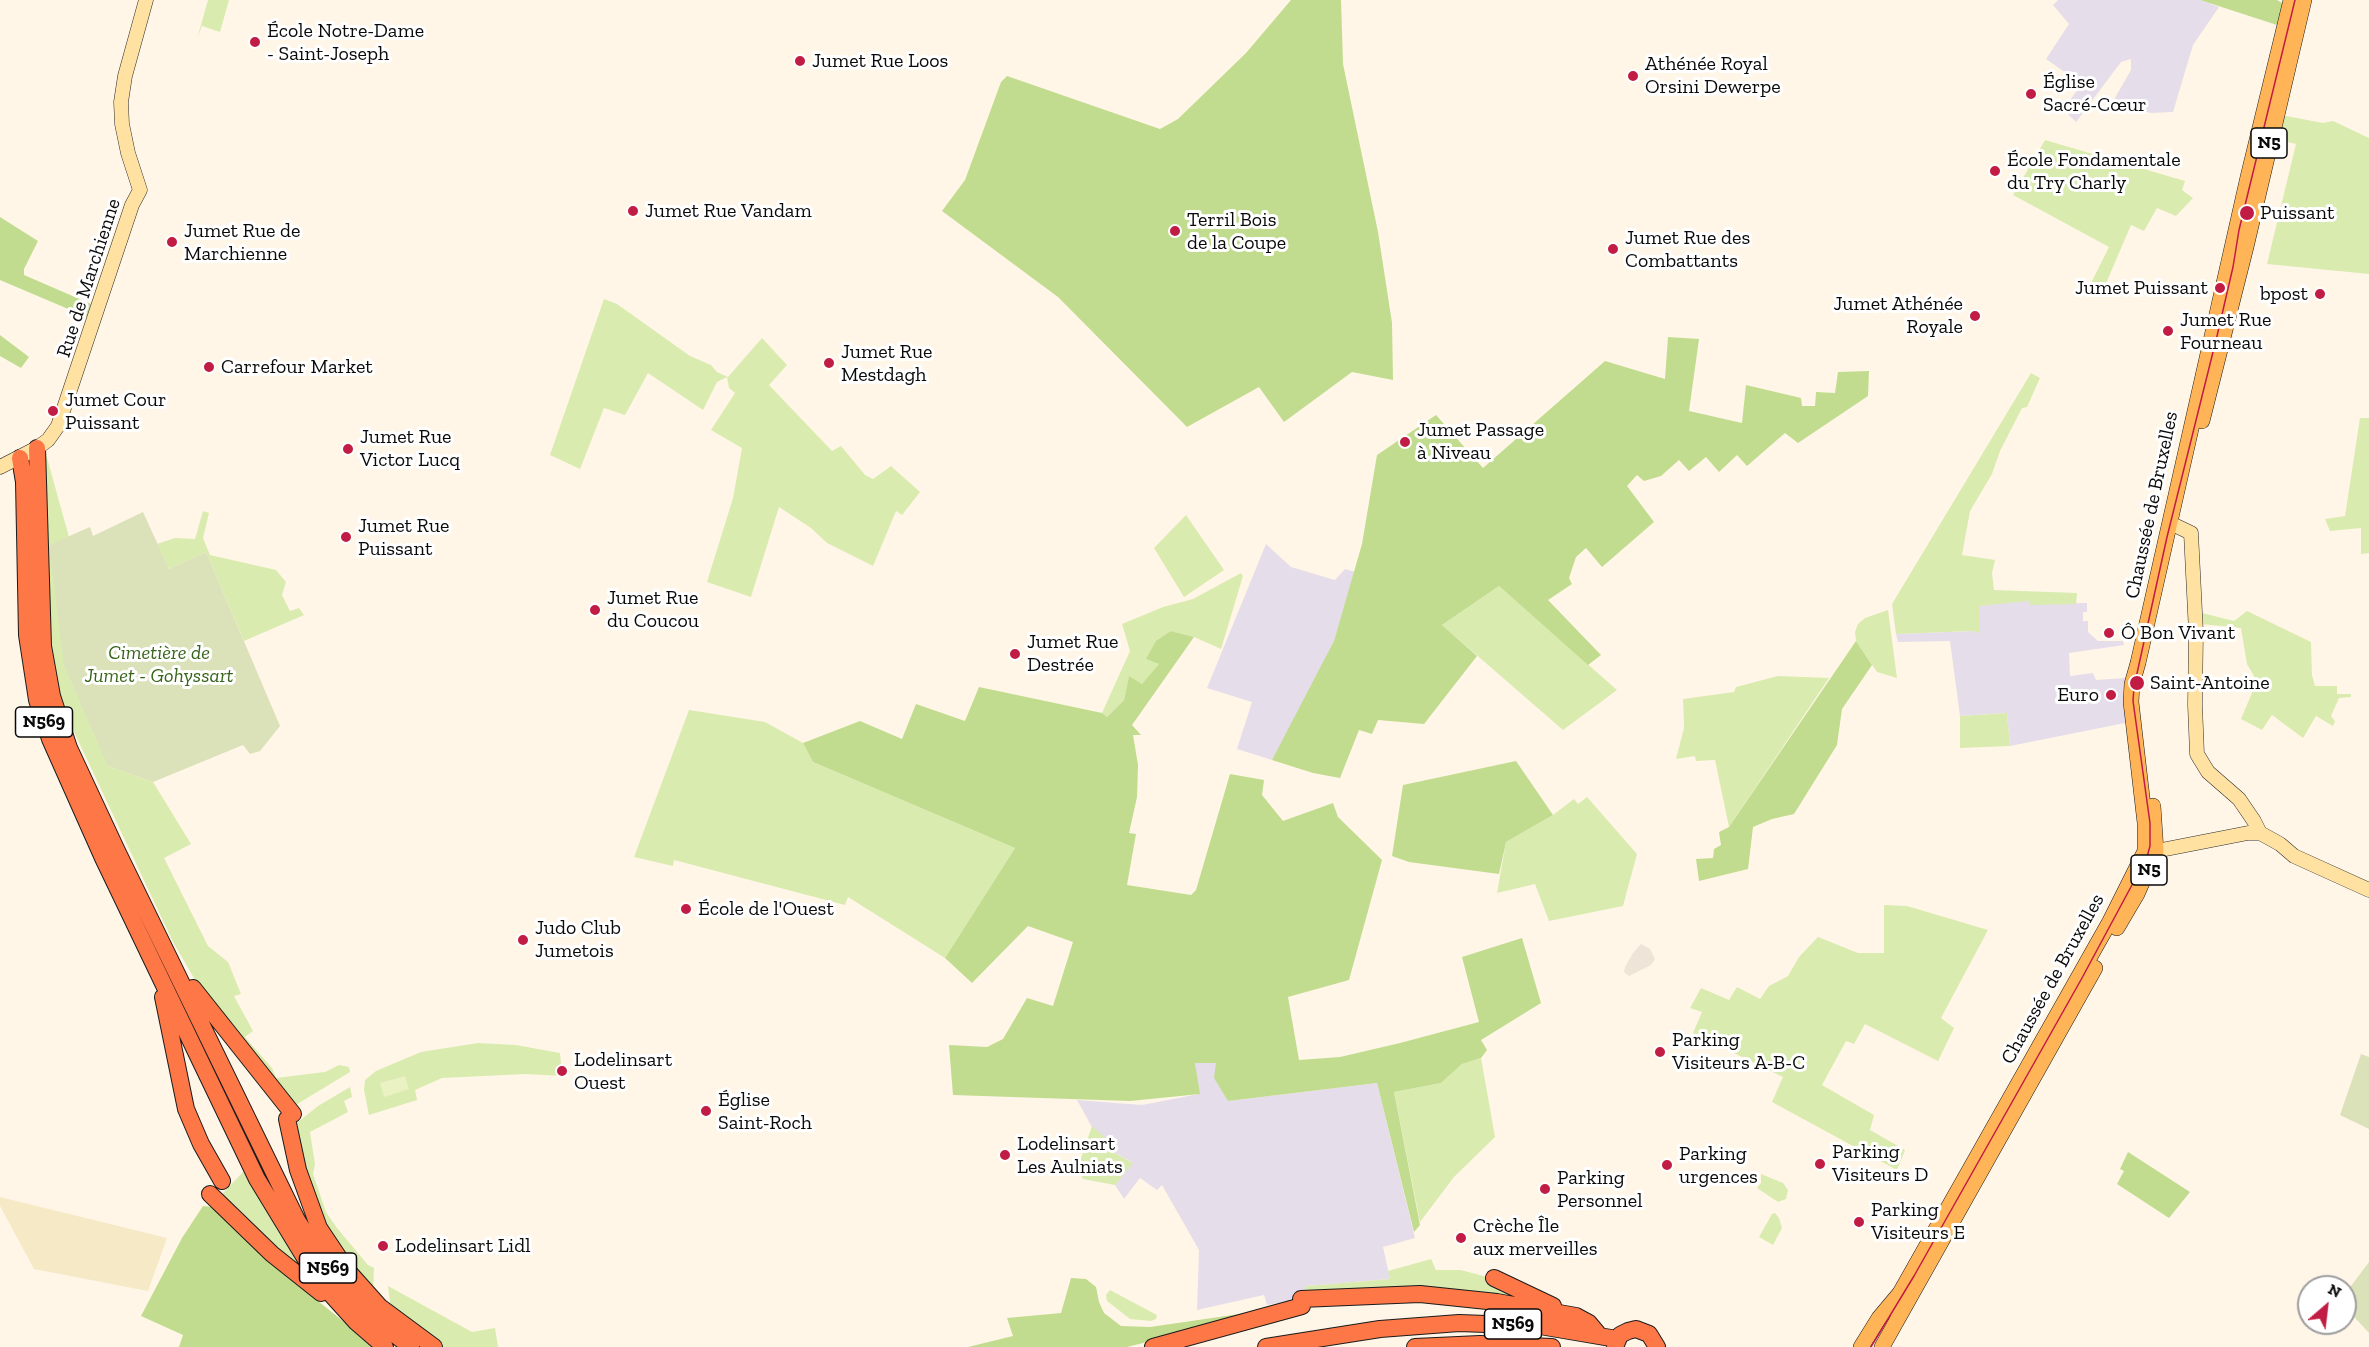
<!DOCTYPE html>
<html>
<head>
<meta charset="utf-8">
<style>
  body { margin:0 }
  #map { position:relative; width:2369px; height:1347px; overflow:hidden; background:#fff6e7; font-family:"Zilla Slab",serif }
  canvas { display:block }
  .north { position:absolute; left:2297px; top:1275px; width:60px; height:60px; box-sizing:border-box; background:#fff; border:2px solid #9d9d9d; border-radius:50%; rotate:28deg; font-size:16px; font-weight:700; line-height:24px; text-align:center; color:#0a0a0a }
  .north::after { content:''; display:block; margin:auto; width:21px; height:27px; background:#c11c44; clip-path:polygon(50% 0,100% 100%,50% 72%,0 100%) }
</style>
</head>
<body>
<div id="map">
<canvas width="2369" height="1347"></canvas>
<div class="north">N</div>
</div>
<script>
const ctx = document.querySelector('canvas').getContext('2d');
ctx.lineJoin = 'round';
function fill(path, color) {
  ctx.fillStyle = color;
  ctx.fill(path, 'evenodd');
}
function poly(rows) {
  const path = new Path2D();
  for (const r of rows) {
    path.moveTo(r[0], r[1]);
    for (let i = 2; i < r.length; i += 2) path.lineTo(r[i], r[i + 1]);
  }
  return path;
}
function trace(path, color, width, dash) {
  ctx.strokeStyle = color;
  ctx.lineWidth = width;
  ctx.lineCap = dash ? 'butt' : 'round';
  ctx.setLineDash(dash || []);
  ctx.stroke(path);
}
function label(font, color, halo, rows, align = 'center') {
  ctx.font = font + ' "Zilla Slab",serif';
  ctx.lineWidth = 6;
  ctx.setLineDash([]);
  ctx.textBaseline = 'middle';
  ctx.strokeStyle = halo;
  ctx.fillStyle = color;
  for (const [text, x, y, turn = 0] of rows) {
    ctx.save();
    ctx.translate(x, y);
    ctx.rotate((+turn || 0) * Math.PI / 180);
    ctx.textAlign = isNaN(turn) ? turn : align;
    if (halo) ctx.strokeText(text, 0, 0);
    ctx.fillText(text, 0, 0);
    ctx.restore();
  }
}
fill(poly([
  [2058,0,2200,0,2219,7,2193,45,2173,112,2151,113,2112,103,2131,70,2131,59,2121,62,2076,122,2063,109,2082,84,2046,59,2069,24,2053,5],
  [1266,544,1291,567,1335,580,1345,569,1355,572,1334,641,1298,719,1272,760,1237,749,1252,702,1207,688],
  [2029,600,2030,604,2087,603,2087,612,2083,612,2083,621,2088,621,2088,632,2098,641,2123,641,2124,645,2069,653,2070,676,2093,673,2096,680,2125,678,2130,722,2010,746,2007,713,1960,716,1950,641,1898,642,1896,634,1972,631,1978,606],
  [1195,1063,1217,1063,1228,1101,1377,1083,1415,1238,1383,1247,1390,1279,1306,1286,1301,1299,1267,1305,1264,1295,1197,1310,1199,1250,1162,1185,1157,1190,1140,1178,1124,1199,1115,1185,1132,1162,1113,1152,1115,1146,1093,1129,1077,1100,1142,1105,1199,1094]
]), '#e6ddea');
fill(poly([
  [0,1197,167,1238,148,1291,34,1269,0,1206]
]), '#f6e9c6');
fill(poly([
  [208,0,229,0,220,32,202,26,197,39],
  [2281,115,2323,123,2333,121,2369,138,2369,274,2267,264,2296,144,2275,139],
  [2045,140,2185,181,2182,190,2193,198,2176,216,2157,208,2144,231,2131,225,2101,295,2087,291,2109,247,2013,195],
  [604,299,617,304,690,356,711,365,717,372,728,377,762,338,787,365,769,385,832,451,841,446,865,475,873,479,891,466,920,492,902,515,896,511,873,566,827,543,811,528,779,507,751,597,707,582,733,498,742,448,711,430,735,393,729,388,727,377,717,382,703,410,648,373,625,415,604,408,580,469,550,455],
  [2031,373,2040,378,2027,407,2022,408,2000,451,1992,474,1970,511,1962,555,1995,560,1992,573,1994,590,2077,593,2076,604,2030,605,2029,601,1979,606,1980,633,1972,631,1896,634,1892,604],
  [2360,418,2369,418,2369,553,2361,554,2361,528,2330,531,2325,519,2345,516],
  [46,454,69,537,49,545,108,766,153,782,191,844,164,858,208,946,228,962,241,994,234,996,253,1031,245,1037,272,1068,276,1078,325,1072,339,1065,349,1067,350,1072,294,1106,194,978,173,942,67,717,53,674,41,457],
  [203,511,209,513,203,538,210,555,276,570,286,582,282,595,290,611,299,608,304,615,244,641,206,552,169,569,157,544,175,538,195,539],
  [1186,515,1224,570,1184,597,1154,548],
  [1241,573,1243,576,1221,649,1194,637,1171,631,1147,659,1160,664,1142,684,1129,677,1124,700,1107,717,1102,713,1130,651,1122,624,1163,607,1193,599],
  [1499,586,1617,690,1563,730,1442,625],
  [1888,610,1897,678,1877,672,1856,641,1855,632,1858,624,1865,618],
  [2247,611,2311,642,2312,675,2315,686,2337,686,2337,694,2351,694,2351,697,2339,698,2331,716,2335,721,2333,726,2316,716,2303,738,2272,715,2262,730,2241,719,2254,688,2254,676,2247,664,2241,628,2201,624,2202,613,2234,621],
  [1778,676,1829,678,1729,827,1715,760,1696,761,1695,756,1676,759,1684,728,1683,699,1734,692,1736,687],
  [689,710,765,722,803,743,813,762,1015,848,945,958,848,897,845,905,674,860,673,866,634,857],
  [2007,713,2010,746,1960,748,1960,716],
  [1587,797,1637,854,1623,906,1549,921,1535,884,1497,893,1506,842,1553,815,1574,799,1578,804],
  [1884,905,1907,906,1988,930,1941,1018,1954,1028,1938,1061,1865,1024,1854,1044,1846,1041,1822,1085,1874,1115,1870,1130,1905,1150,1897,1170,1772,1102,1783,1077,1693,1033,1702,1012,1690,1008,1701,988,1729,1000,1737,987,1760,999,1769,986,1788,976,1799,957,1818,937,1858,953,1884,953],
  [478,1043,516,1045,560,1053,562,1076,526,1074,442,1078,415,1090,417,1100,369,1115,364,1090,365,1080,376,1071,421,1052],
  [1481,1058,1495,1137,1454,1177,1420,1222,1394,1092,1441,1083,1462,1064],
  [350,1087,352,1097,344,1101,348,1112,310,1132,315,1164,313,1174,326,1212,337,1228,368,1265,374,1268,373,1295,327,1236,293,1126,318,1106],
  [1092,1126,1115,1146,1113,1152,1133,1163,1115,1185,1083,1179,1078,1167],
  [244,1171,281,1236,288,1244,312,1286,221,1195],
  [1761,1174,1783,1183,1788,1190,1786,1199,1778,1202,1757,1188,1761,1183],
  [1775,1213,1779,1218,1782,1228,1773,1245,1759,1237,1772,1214],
  [1431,1259,1436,1270,1461,1270,1505,1282,1533,1303,1303,1293,1306,1286,1390,1279,1388,1271],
  [388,1286,472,1332,495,1328,498,1347,443,1347,391,1310],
  [1110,1290,1157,1315,1156,1319,1151,1321,1130,1319,1107,1301,1106,1295]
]), '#daebb0');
fill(poly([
  [1291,0,1341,0,1343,64,1378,232,1392,323,1393,380,1352,372,1284,422,1259,387,1187,427,1058,297,942,211,965,180,1001,82,1007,76,1160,129,1178,119,1246,53],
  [2200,0,2277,0,2286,5,2280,26],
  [0,217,38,241,24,269,24,275,91,304,87,317,0,280],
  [0,335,29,357,21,368,0,356],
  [1668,337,1699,339,1689,411,1742,423,1746,385,1801,398,1802,406,1815,406,1816,392,1835,393,1838,372,1869,371,1868,396,1798,443,1785,433,1747,466,1737,455,1719,472,1706,457,1689,471,1679,460,1661,476,1644,481,1637,475,1627,486,1654,522,1602,567,1586,548,1576,557,1569,578,1572,584,1548,600,1601,655,1588,665,1499,586,1442,625,1477,656,1424,724,1378,720,1372,734,1359,730,1340,778,1313,773,1272,760,1334,641,1362,544,1377,455,1436,415,1483,468,1605,361,1665,379],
  [1171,631,1194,637,1132,725,1141,735,1133,735,1138,765,1137,797,1129,833,1136,834,1127,885,1191,895,1196,890,1230,774,1264,780,1262,795,1283,821,1333,803,1338,817,1382,860,1349,980,1288,997,1299,1060,1340,1057,1400,1043,1479,1022,1462,957,1522,938,1541,1003,1481,1040,1487,1050,1481,1058,1462,1064,1441,1083,1394,1092,1420,1225,1414,1232,1377,1083,1228,1101,1214,1078,1216,1063,1195,1063,1200,1094,1130,1101,953,1095,949,1045,987,1047,1003,1039,1027,998,1053,1006,1073,942,1028,926,972,983,945,958,1015,848,813,762,803,743,860,721,902,739,916,704,965,721,979,687,1102,713,1107,717,1124,700,1129,676,1142,684,1159,664,1146,659,1156,641],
  [1856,641,1872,665,1842,709,1837,745,1794,814,1772,819,1753,827,1748,869,1699,881,1696,859,1713,858,1714,849,1721,845,1719,832,1729,827],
  [1516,761,1553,815,1506,842,1499,874,1409,862,1392,856,1403,785],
  [2128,1152,2190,1192,2169,1218,2117,1184,2124,1171,2120,1169],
  [203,1206,213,1207,271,1263,375,1347,179,1347,183,1335,141,1316,182,1238],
  [1071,1278,1086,1279,1096,1287,1099,1302,1104,1313,1121,1326,1150,1327,1260,1311,1264,1313,1127,1347,968,1347,1013,1336,1007,1318,1061,1313]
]), '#c1dc8e');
fill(poly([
  [143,512,169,569,206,552,280,726,260,751,250,754,243,745,153,782,108,766,64,665,49,545,90,527,93,536],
  [2361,1054,2369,1057,2369,1129,2340,1115],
  [2369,1262,2369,1333,2345,1307,2345,1294]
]), '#dbe1b9');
fill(poly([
  [405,1076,409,1089,384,1097,380,1083]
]), '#eaf1c2');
fill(poly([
  [1641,944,1650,949,1655,959,1651,965,1629,976,1624,972,1625,967,1633,953]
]), '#eee4d8');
const secondary = poly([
  [0,467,37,448,48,440,58,426,132,205,140,190,128,153,122,124,121,102,125,76,146,0],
  [2170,523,2191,533,2196,632,2195,705,2197,754,2208,772,2239,799,2254,821,2260,833],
  [2156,851,2248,833,2260,833,2280,844,2294,856,2369,890]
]);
const primary = poly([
  [2202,421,2246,247,2304,0],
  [2117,928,2137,894,2156,851,2153,806],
  [1861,1347,1879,1318,1900,1293,2109,923,2145,851,2145,823,2131,702,2132,684,2138,663,2248,177,2291,0],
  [1882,1347,2095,968]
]);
const highway = poly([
  [37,448,43,646,52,696,69,748,117,851,297,1220,331,1273,365,1312,411,1347],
  [20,458,24,482,27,635,37,700,50,739,103,858,257,1179,319,1281,356,1322,385,1347],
  [193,988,293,1114],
  [163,997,186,1109,201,1144,222,1181],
  [287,1119,298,1170,319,1228,347,1270,380,1307,434,1347],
  [210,1194,272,1254,321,1293],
  [1494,1278,1553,1306],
  [1301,1299,1420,1294,1497,1302,1576,1316,1589,1323,1599,1335],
  [1153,1347,1302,1306],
  [1266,1347,1380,1329,1459,1323,1540,1326,1617,1339],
  [1415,1347,1480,1344,1552,1347],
  [1615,1347,1620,1335,1628,1331,1636,1329,1649,1334,1657,1347]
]);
trace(secondary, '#2c2c2c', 15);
trace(primary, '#1b1b1b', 16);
trace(highway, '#1b1b1b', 18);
trace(secondary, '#ffe2a2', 14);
trace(primary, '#ffb557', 15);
trace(highway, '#fd7747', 16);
trace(poly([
  [1871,1347,1914,1276,2082,978,2147,857,2150,846,2150,823,2133,701,2134,687,2167,537,2217,336,2233,267,2239,230,2295,0]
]), '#c11c44', 1.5);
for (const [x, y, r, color] of [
  [255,42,6,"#c11c44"],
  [800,61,6,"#c11c44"],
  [1633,76,6,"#c11c44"],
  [2031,94,6,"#c11c44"],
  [1995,171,6,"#c11c44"],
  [633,211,6,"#c11c44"],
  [2247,213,8,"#c11c44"],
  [1175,231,6,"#c11c44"],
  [172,242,6,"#c11c44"],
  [1613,249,6,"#c11c44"],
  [2220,288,6,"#c11c44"],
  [2320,294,6,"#c11c44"],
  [1975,316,6,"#c11c44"],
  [2168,331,6,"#c11c44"],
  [829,363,6,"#c11c44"],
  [209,367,6,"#c11c44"],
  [53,411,6,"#c11c44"],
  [1405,442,6,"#c11c44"],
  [348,449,6,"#c11c44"],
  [346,537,6,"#c11c44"],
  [595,610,6,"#c11c44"],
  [2109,633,6,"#c11c44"],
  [1015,654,6,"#c11c44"],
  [2137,683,8,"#c11c44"],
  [2111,695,6,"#c11c44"],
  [686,909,6,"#c11c44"],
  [523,940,6,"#c11c44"],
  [1660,1052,6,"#c11c44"],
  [562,1071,6,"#c11c44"],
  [706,1111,6,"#c11c44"],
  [1005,1155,6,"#c11c44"],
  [1820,1164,6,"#c11c44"],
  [1667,1165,6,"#c11c44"],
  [1545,1189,6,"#c11c44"],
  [1859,1222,6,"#c11c44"],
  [1461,1238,6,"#c11c44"],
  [383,1246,6,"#c11c44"]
]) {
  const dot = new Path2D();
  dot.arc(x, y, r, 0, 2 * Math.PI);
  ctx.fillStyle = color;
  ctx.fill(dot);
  trace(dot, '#fff', 2);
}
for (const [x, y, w] of [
  [2269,143,36],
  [44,722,57],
  [2149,870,36],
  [328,1268,57],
  [1513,1324,57]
]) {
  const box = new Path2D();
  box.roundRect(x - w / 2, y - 15, w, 30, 4.5);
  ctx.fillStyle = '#fff';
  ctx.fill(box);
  trace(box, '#0a0a0a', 1.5);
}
label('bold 18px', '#0a0a0a', null, [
  ["N5",2269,143],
  ["N569",44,722],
  ["N5",2149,870],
  ["N569",328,1268],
  ["N569",1513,1324]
]);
label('20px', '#0a0a0a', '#fff', [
  ["École Notre-Dame",267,31],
  ["- Saint-Joseph",267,54],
  ["Jumet Rue Loos",812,61],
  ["Athénée Royal",1645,64],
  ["Orsini Dewerpe",1645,87],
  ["Église",2043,82],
  ["Sacré-Cœur",2043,105],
  ["École Fondamentale",2007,160],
  ["du Try Charly",2007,183],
  ["Jumet Rue Vandam",645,211],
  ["Puissant",2260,213],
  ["Terril Bois",1187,220],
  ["de la Coupe",1187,243],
  ["Jumet Rue de",184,231],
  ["Marchienne",184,254],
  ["Jumet Rue des",1625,238],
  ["Combattants",1625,261],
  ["Jumet Puissant",2208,288,"right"],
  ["bpost",2308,294,"right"],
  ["Jumet Athénée",1963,304,"right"],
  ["Royale",1963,327,"right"],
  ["Jumet Rue",2180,320],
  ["Fourneau",2180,343],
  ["Jumet Rue",841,352],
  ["Mestdagh",841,375],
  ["Carrefour Market",221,367],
  ["Jumet Cour",65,400],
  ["Puissant",65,423],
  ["Jumet Passage",1417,430],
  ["à Niveau",1417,453],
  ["Jumet Rue",360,437],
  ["Victor Lucq",360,460],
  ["Jumet Rue",358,526],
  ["Puissant",358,549],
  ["Jumet Rue",607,598],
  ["du Coucou",607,621],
  ["Ô Bon Vivant",2121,633],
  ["Jumet Rue",1027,642],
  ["Destrée",1027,665],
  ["Saint-Antoine",2150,683],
  ["Euro",2099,695,"right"],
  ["École de l'Ouest",698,909],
  ["Judo Club",535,928],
  ["Jumetois",535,951],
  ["Parking",1672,1040],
  ["Visiteurs A-B-C",1672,1063],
  ["Lodelinsart",574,1060],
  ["Ouest",574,1083],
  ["Église",718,1100],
  ["Saint-Roch",718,1123],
  ["Lodelinsart",1017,1144],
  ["Les Aulniats",1017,1167],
  ["Parking",1832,1152],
  ["Visiteurs D",1832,1175],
  ["Parking",1679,1154],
  ["urgences",1679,1177],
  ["Parking",1557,1178],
  ["Personnel",1557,1201],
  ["Parking",1871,1210],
  ["Visiteurs E",1871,1233],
  ["Crèche Île",1473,1226],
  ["aux merveilles",1473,1249],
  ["Lodelinsart Lidl",395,1246]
], 'left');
label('20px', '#0a0a0a', '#fff', [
  ["Rue de Marchienne",89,278,-72],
  ["Chaussée de Bruxelles",2152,505,-78],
  ["Chaussée de Bruxelles",2053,979,-61]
]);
label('italic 20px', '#376418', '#fff', [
  ["Cimetière de",159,653],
  ["Jumet - Gohyssart",159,676]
]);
</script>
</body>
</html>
